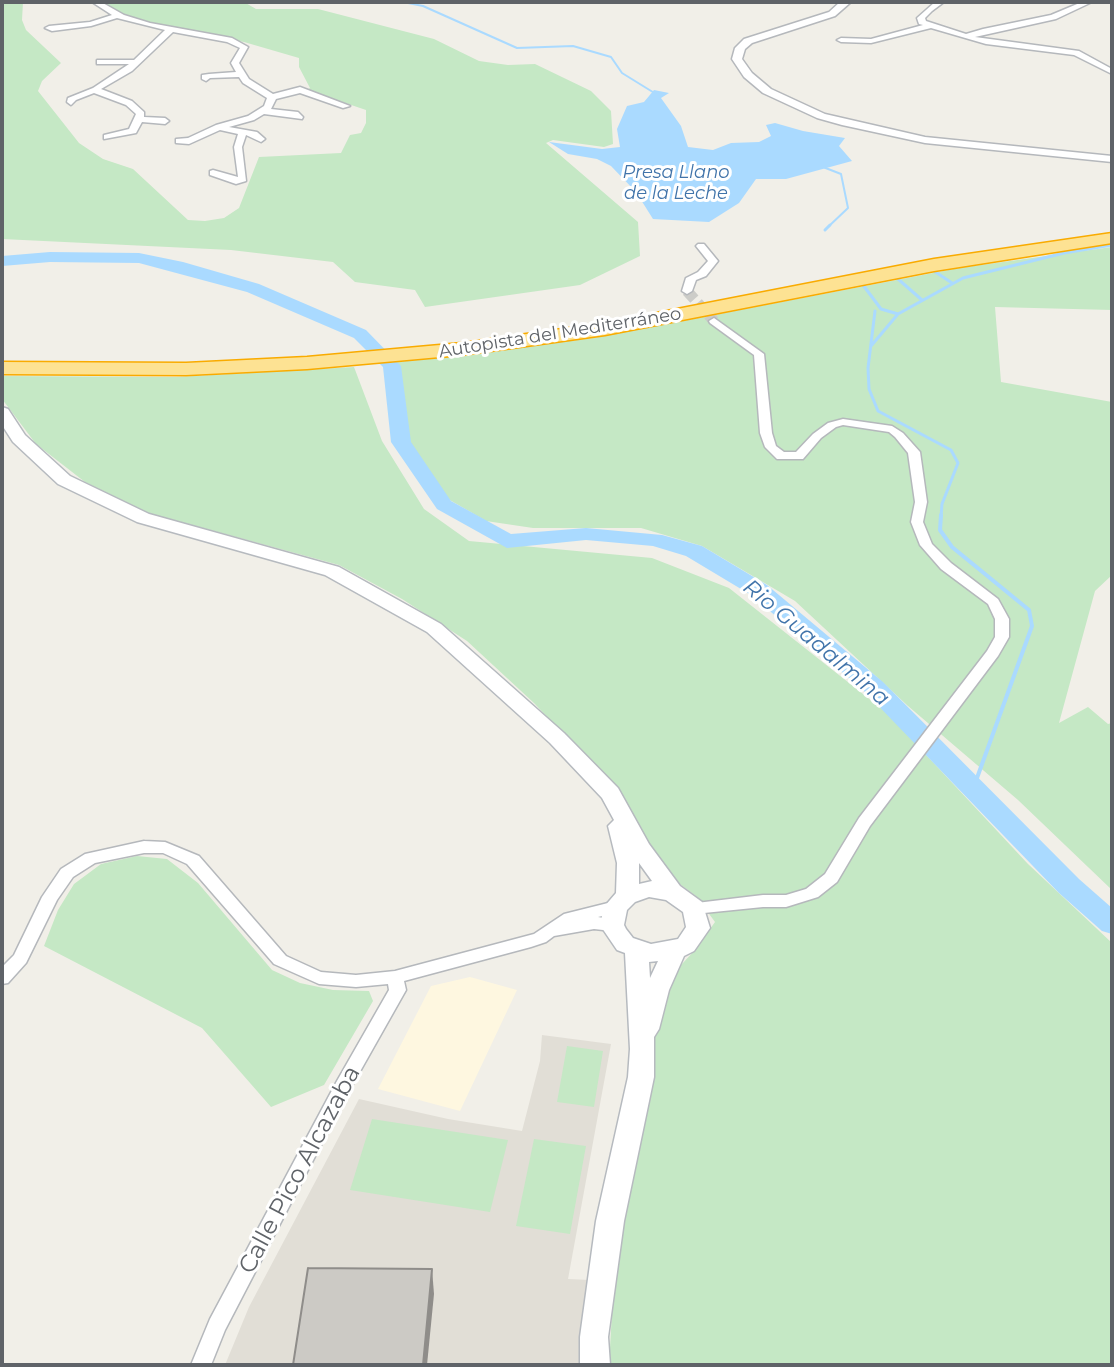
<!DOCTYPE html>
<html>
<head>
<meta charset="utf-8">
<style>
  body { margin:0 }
  #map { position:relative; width:1114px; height:1367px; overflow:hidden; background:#f1efe8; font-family:Montserrat,sans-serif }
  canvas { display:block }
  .frame { position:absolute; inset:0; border:4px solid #5f6368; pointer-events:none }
</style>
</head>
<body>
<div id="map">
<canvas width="1114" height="1367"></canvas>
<div class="frame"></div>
</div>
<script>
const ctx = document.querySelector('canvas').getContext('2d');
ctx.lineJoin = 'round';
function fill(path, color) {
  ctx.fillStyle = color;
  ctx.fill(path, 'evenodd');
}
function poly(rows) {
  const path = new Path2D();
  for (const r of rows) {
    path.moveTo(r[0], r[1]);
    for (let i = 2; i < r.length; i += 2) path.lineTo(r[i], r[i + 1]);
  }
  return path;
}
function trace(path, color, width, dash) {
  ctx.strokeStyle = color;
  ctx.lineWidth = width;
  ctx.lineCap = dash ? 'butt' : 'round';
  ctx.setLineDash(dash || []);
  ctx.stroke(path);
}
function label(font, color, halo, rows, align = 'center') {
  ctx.font = font + ' Montserrat,sans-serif';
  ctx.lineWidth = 6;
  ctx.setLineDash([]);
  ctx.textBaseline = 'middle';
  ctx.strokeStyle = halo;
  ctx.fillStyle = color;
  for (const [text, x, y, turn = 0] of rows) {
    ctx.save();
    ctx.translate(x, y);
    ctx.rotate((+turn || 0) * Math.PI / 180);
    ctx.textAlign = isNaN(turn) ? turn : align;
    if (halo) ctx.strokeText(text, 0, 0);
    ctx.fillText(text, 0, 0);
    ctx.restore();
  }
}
fill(poly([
  [470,977,517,990,460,1111,378,1089,431,986]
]), '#fef7e0');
fill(poly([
  [542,1035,611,1044,568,1279,590,1280,585,1365,225,1365,249,1307,359,1099,448,1119,522,1131,540,1061]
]), '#e1ded6');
fill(poly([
  [2,2,23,2,22,20,26,30,61,63,42,81,38,91,79,143,103,159,133,169,188,220,205,221,224,218,239,208,259,157,341,153,350,135,361,133,366,123,366,110,307,90,310,88,299,67,299,58,244,42,171,28,124,15,102,2,244,2,256,9,318,9,434,39,479,61,508,65,535,64,591,91,611,111,613,144,604,147,553,140,546,143,638,222,640,256,580,285,425,307,415,290,355,282,333,262,231,250,2,239],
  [1112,247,1112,310,995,307,1001,382,1112,402,1112,575,1095,591,1059,723,1088,707,1108,724,1112,723,1112,890,1018,800,908,706,795,601,702,546,641,528,533,528,486,521,448,499,410,443,397,362,593,338,959,268],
  [354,367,382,441,424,509,469,541,652,558,729,588,887,713,1028,864,1112,943,1112,1365,609,1365,616,1242,654,1022,668,979,695,950,715,922,696,896,661,870,605,778,534,703,467,641,402,599,339,565,148,513,85,482,36,444,2,399,2,376,176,377],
  [137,856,167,859,198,883,272,970,300,983,333,990,369,991,373,1001,324,1085,271,1107,202,1028,44,946,58,910,74,884,101,864],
  [567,1046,603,1051,594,1107,557,1102],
  [372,1119,508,1140,490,1212,350,1190],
  [534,1139,586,1146,570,1234,516,1226]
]), '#c5e8c5');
fill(poly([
  [654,90,669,93,661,98,681,126,688,147,713,150,731,143,759,142,771,136,766,125,775,123,803,131,845,138,839,146,852,161,786,179,756,179,739,203,709,222,653,219,636,192,611,166,597,159,568,154,549,142,602,149,620,147,617,129,627,106,644,102]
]), '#aadaff');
trace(poly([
  [403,2,423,6,517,48,573,46,611,57,622,73,656,94],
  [823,167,841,174,848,208,828,227]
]), '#aadaff', 2);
trace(poly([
  [825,230,830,225],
  [934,271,952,283],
  [898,279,922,300],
  [863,285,881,309,898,314],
  [875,311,868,368,869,389,878,411,951,450,958,463,942,504,941,517],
  [871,346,898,314,963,278,1064,253,1112,245]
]), '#aadaff', 3);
trace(poly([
  [941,515,940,530,952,547,1029,610,1032,626,973,789]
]), '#aadaff', 4);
fill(poly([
  [50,252,139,253,183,262,259,284,366,330,401,366,411,442,451,501,511,534,586,528,662,535,702,546,767,585,883,682,1079,879,1112,908,1112,934,1102,931,1059,893,865,692,751,595,686,556,653,546,586,540,507,548,437,509,391,442,383,367,354,338,247,292,139,263,50,262,2,266,2,256,50,252]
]), '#aadaff');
trace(poly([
  [687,291,714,321]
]), '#ccccc8', 11, [11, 5]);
const minor = poly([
  [92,2,101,2,124,15,150,23,232,38,248,47,239,63,249,79,273,94,300,87,350,106,343,108,300,93,276,99,271,109,298,112,303,117,302,119,264,114,254,120,229,127,257,132,265,139,261,142,246,135,242,147,246,181,236,184,210,175,210,171,213,170,238,177,234,147,238,134,220,130,189,144,176,143,176,139,188,138,216,125,248,116,264,106,267,98,243,83,239,77,210,78,206,81,202,79,202,75,209,74,236,72,231,63,240,48,227,42,173,32,132,71,101,89,132,101,144,112,144,117,165,118,169,121,165,124,142,122,136,133,104,139,104,135,129,129,136,114,126,105,94,93,76,100,71,105,67,102,68,98,93,88,129,64,97,64,97,60,134,60,165,30,117,18,91,26,52,31,45,28,49,26,90,22,112,15,92,2],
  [935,2,944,2,932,11,925,18,926,21,966,34,983,29,1051,15,1082,2,1092,2,1056,19,975,37,1079,51,1112,69,1112,74,1074,55,986,44,931,28,871,43,841,42,837,40,841,38,871,39,923,25,919,24,917,18,935,2],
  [698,244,704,244,718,261,706,276,696,280,692,291,687,294,682,291,686,278,698,272,708,261,696,246,698,244],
  [714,318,764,354,772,433,776,446,784,452,796,452,813,434,828,423,843,419,892,426,903,433,920,452,927,502,923,522,932,544,951,563,998,599,1009,619,1009,637,998,656,870,826,837,882,818,897,786,907,763,907,694,914,688,912,686,908,688,904,763,895,786,895,806,889,825,874,859,818,987,651,995,637,995,619,988,604,941,569,920,545,911,522,915,502,908,453,895,437,889,432,843,425,836,427,821,438,803,459,777,459,765,447,760,433,754,355,710,323,709,321,714,318],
  [144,841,165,842,199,856,286,956,321,972,356,975,395,971,534,934,564,914,616,901,622,903,624,907,622,911,598,917,618,921,620,925,618,929,612,931,594,929,554,936,546,942,531,947,404,981,406,990,349,1091,225,1330,211,1365,191,1365,210,1319,337,1081,389,990,388,984,356,987,319,984,274,964,187,864,163,853,144,853,95,863,73,877,57,900,26,963,8,983,2,984,2,967,14,955,42,897,61,869,85,854,144,841]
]);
const tertiary = poly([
  [840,2,851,2,835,16,752,43,745,49,742,59,752,73,771,89,825,114,925,137,1112,156,1112,162,925,143,842,125,817,118,763,93,744,77,732,59,735,48,744,39,829,12,840,2]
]);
const secondary = poly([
  [2,407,8,409,25,435,70,476,149,514,339,567,441,624,564,733,618,788,649,844,680,886,702,902,710,928,694,951,684,956,669,990,659,1029,654,1037,654,1077,624,1221,608,1337,610,1365,580,1365,580,1337,596,1221,628,1077,630,1049,625,953,617,950,600,925,604,907,616,893,617,863,608,826,614,820,602,798,550,743,427,632,325,575,137,522,58,484,13,442,2,425,2,407],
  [639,863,652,881,639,884,639,863],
  [649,897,666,900,683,912,686,927,678,939,651,944,633,938,626,929,624,925,627,910,635,902,649,897],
  [658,961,650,978,649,962,658,961]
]);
const motorway = poly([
  [1112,233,1112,243,934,271,605,335,462,355,307,369,186,375,2,374,2,362,186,363,307,357,462,343,605,323,934,259,1112,233]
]);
trace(minor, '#b5b8bc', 3);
trace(tertiary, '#b5b8bc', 3);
trace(secondary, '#b6babf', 3);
trace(motorway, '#f9ab00', 3);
fill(minor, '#fff');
fill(tertiary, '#fff');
fill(secondary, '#fff');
fill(motorway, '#fde293');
fill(poly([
  [432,1269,434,1294,427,1365,423,1365]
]), '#8f8d8a');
const building = poly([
  [308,1268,432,1269,423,1365,293,1365,308,1268]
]);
fill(building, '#cccac5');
trace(building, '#8f8d8a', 2);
label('italic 18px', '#4174aa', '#fff', [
  ["Presa Llano",676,173],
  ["de la Leche",676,194]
]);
label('18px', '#5f6368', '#fff', [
  ["Autopista del Mediterráneo",560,333,-9]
]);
label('italic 22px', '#4174aa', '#fff', [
  ["Rio Guadalmina",816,643,40]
]);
label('24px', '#5f6368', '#fff', [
  ["Calle Pico Alcazaba",300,1170,-62]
]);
</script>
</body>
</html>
